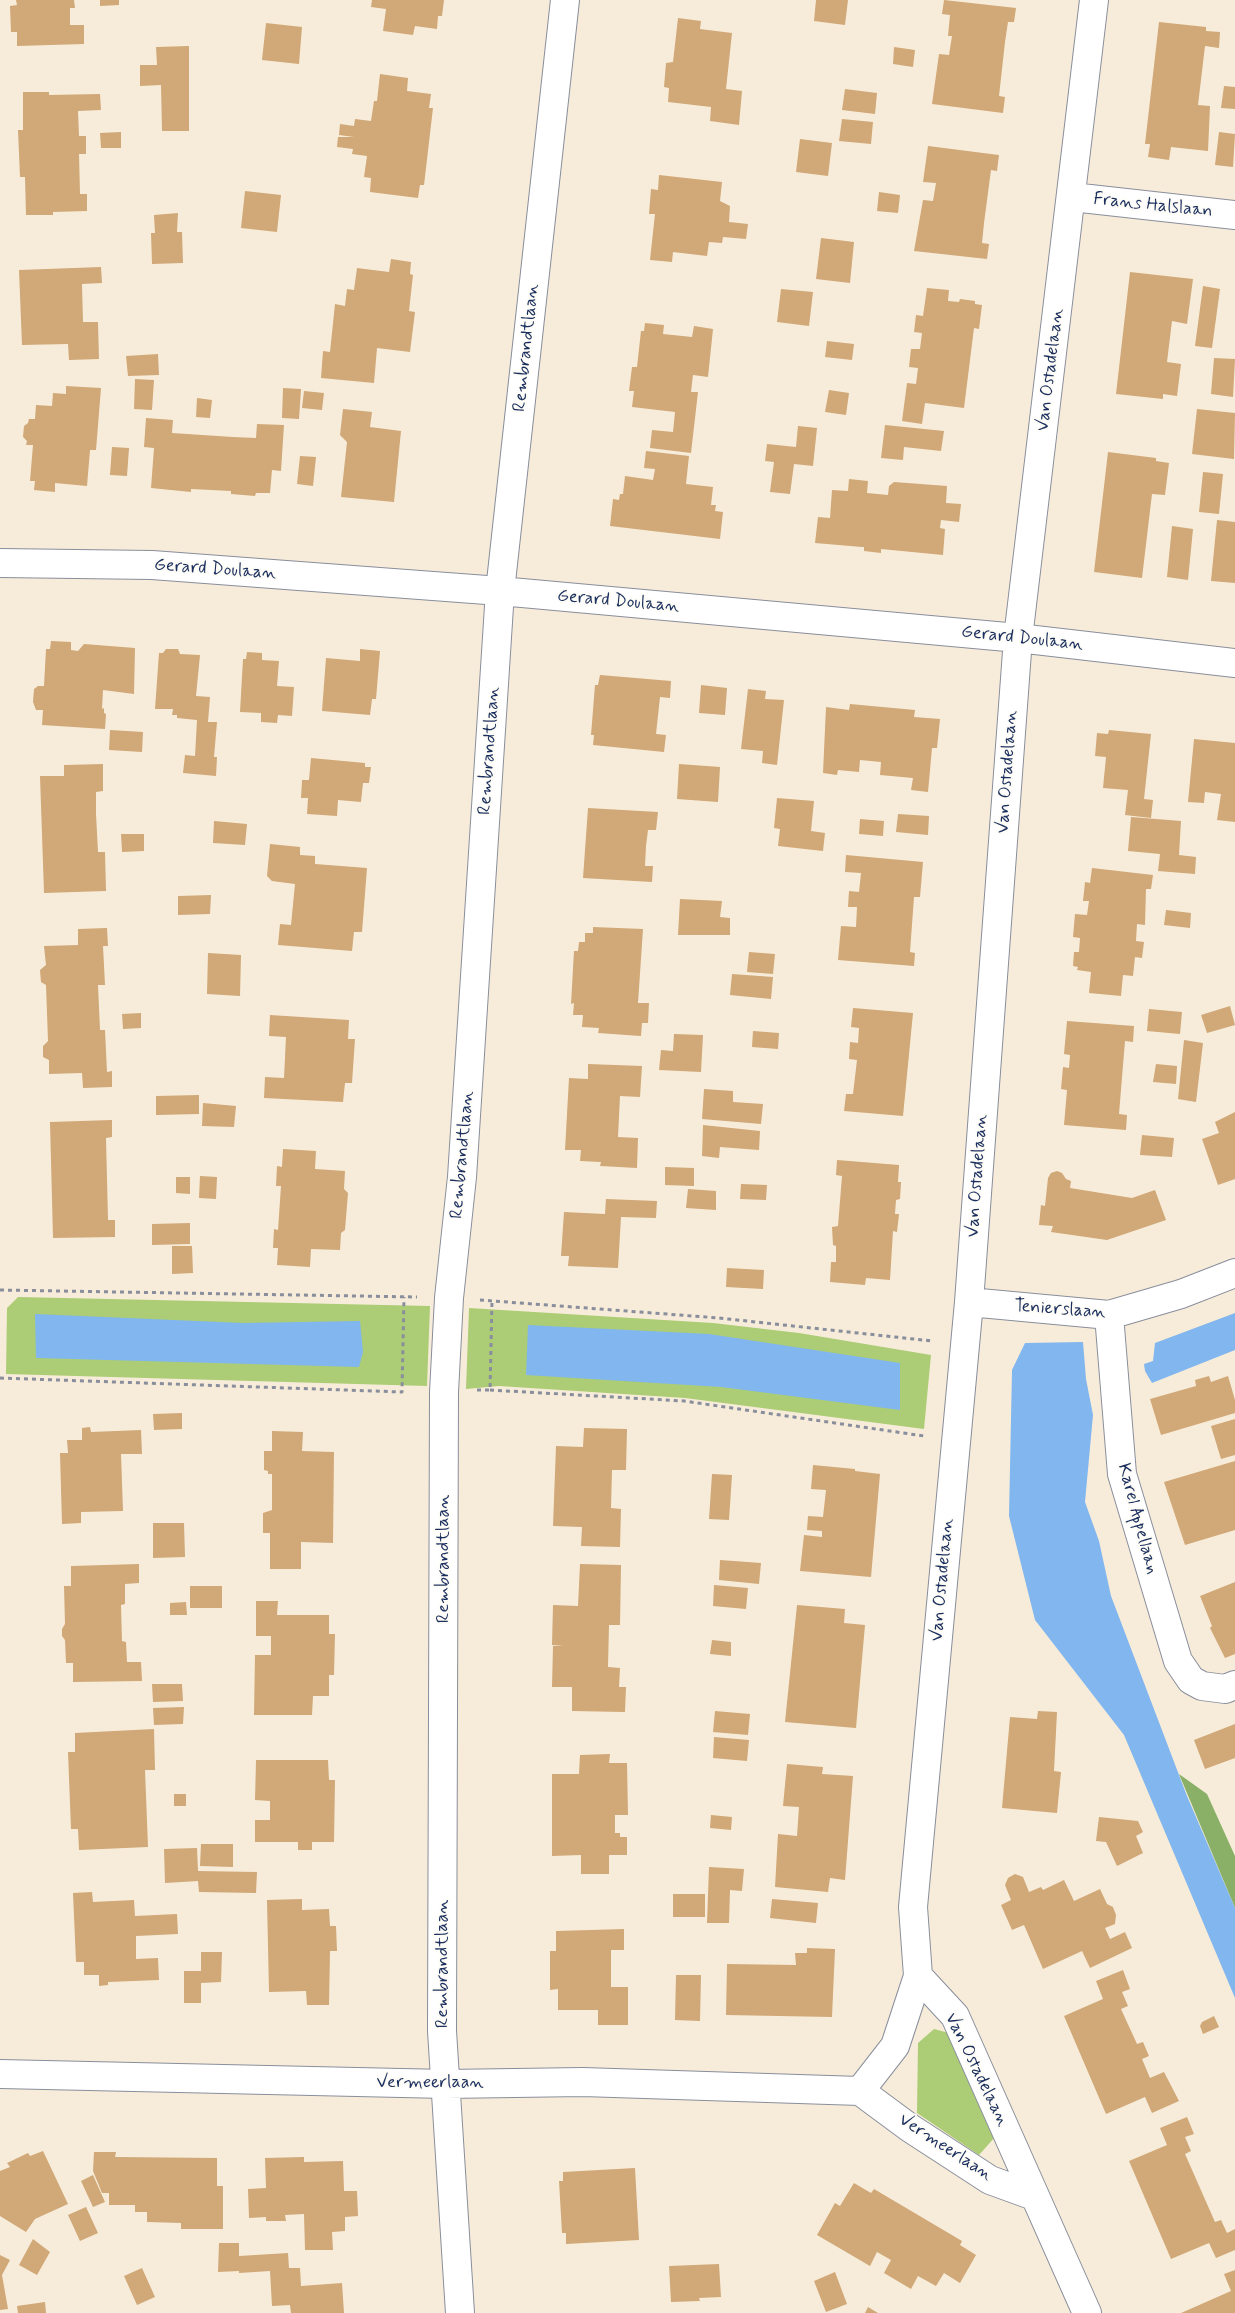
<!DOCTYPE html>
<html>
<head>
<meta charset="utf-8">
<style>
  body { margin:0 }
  canvas { display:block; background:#f7ecd9 }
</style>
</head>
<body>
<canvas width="1235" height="2313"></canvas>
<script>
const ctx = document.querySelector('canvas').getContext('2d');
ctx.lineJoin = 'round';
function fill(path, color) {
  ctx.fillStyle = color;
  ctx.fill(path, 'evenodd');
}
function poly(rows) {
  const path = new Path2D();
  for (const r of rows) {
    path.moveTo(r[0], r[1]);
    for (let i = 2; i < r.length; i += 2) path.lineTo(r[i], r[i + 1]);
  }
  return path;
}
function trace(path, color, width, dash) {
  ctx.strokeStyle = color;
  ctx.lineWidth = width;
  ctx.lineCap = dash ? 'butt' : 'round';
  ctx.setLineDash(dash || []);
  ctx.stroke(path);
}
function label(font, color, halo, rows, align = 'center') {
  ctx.font = font + ' Mynerve,sans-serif';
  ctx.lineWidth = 4;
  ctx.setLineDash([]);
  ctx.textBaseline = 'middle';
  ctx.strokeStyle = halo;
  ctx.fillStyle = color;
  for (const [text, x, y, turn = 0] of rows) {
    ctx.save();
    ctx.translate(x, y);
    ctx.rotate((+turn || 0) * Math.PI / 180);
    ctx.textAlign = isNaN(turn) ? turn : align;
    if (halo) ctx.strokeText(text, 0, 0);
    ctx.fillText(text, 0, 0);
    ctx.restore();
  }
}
fill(poly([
  [18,1297,430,1306,427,1386,6,1374,7,1308],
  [469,1308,713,1323,799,1333,931,1355,924,1429,685,1398,499,1386,466,1389],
  [934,2029,949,2033,995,2137,979,2155,917,2113,918,2043]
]), '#accd75');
fill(poly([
  [1179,1774,1207,1794,1235,1856,1235,1908]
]), '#89b066');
fill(poly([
  [1235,1313,1235,1350,1152,1383,1145,1371,1144,1364,1153,1361,1155,1343],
  [35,1314,243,1323,360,1321,363,1352,359,1367,36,1358],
  [528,1325,709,1334,900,1363,900,1410,721,1387,526,1375],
  [1083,1342,1086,1379,1093,1415,1085,1502,1099,1541,1111,1596,1187,1796,1235,1908,1235,1998,1124,1735,1035,1620,1009,1516,1012,1370,1025,1343]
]), '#81b6ef');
fill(poly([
  [16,0,74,0,75,8,70,8,70,25,84,25,84,44,17,46,17,32,11,32,10,6,17,5],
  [100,0,119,0,119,5,100,6],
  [372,0,444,0,442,16,438,16,437,29,415,26,413,35,383,31,386,9,371,7],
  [816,0,848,0,845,25,814,21],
  [944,0,1016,8,1014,22,1008,22,1005,42,999,96,1005,97,1003,113,932,104,939,54,949,55,952,36,948,36,950,15,942,14],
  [678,18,701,21,700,29,732,33,726,89,742,91,739,125,710,121,711,107,668,102,669,88,664,87,666,63,673,62],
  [1159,22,1206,27,1206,31,1220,32,1219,48,1205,46,1198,105,1210,106,1208,151,1171,147,1169,160,1148,157,1150,144,1145,144],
  [266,23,302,27,299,64,262,60],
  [189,46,189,131,162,131,161,85,140,86,140,65,157,65,156,47],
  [894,47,915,50,913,67,893,64],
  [380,74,408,78,407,91,431,94,429,108,433,108,424,185,420,185,418,198,370,192,371,178,364,177,367,156,352,154,353,149,337,147,338,137,354,137,339,135,340,124,354,126,355,119,371,121,374,101,377,101],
  [1224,86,1235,87,1235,109,1221,108],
  [845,89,877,93,875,114,842,110],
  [23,92,49,92,49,95,100,94,101,110,78,111,79,136,86,136,86,154,79,154,80,194,87,194,87,211,53,212,53,215,26,215,25,177,20,177,18,130,23,130],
  [842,119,873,122,871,144,839,141],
  [121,132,121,148,101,148,100,133],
  [1219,132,1235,134,1233,167,1215,165],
  [800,139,832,143,828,176,796,172],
  [928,146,999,155,997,171,991,170,984,223,982,243,989,244,987,259,914,251,923,200,933,201,936,183,923,182],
  [659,175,722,182,720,201,730,206,729,222,748,224,746,239,723,237,722,243,709,242,707,256,673,252,672,262,650,260,655,214,649,214,651,189,658,190],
  [245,191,281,195,277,232,241,228],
  [879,192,900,195,898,213,877,211],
  [178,213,177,232,182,232,183,263,152,264,151,233,155,233,154,215],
  [821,238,854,242,850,283,816,279],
  [391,259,411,262,410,274,413,275,409,311,415,312,410,352,377,348,374,383,321,378,323,351,330,352,335,304,345,306,347,289,354,290,357,268,389,272],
  [101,267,102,283,82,284,83,322,98,322,99,359,69,360,68,344,22,345,19,270],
  [1130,272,1193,279,1187,324,1172,321,1167,362,1181,364,1177,396,1163,394,1163,399,1116,394],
  [1203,286,1220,289,1212,348,1195,346],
  [927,288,949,290,948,301,959,302,960,299,975,301,975,304,982,305,979,329,974,328,964,408,925,403,922,424,902,421,907,383,916,384,918,368,909,367,911,349,920,349,922,333,914,332,916,315,923,316],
  [781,289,813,292,809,326,777,322],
  [645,323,664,325,663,334,692,337,694,326,713,329,708,377,693,375,691,392,698,392,691,453,650,448,652,430,673,432,675,412,632,407,634,391,629,391,632,367,637,367,641,331,644,331],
  [827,341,854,344,852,360,825,357],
  [158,354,159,375,128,376,126,356],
  [1214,358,1235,359,1233,397,1211,394],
  [135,379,154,380,152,410,134,409],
  [66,386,101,388,96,450,90,450,87,486,55,483,55,492,34,490,35,481,30,481,33,445,26,445,27,441,23,437,24,426,28,423,29,419,35,419,36,405,52,406,53,393,66,394],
  [283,388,301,389,299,419,282,418],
  [829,390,849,393,846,415,825,412],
  [304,391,324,393,322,410,302,408],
  [197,398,212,400,210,418,196,417],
  [343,409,372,412,370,427,401,431,394,502,341,497,347,442,340,435],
  [1197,409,1235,413,1234,459,1192,454],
  [146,418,173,420,172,433,233,437,256,438,257,424,284,425,281,471,272,470,270,493,256,493,255,496,231,494,231,491,191,489,191,492,151,488,154,448,144,447],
  [885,425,944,431,941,451,904,447,903,460,881,458],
  [798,426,817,428,813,466,794,464,790,494,770,492,774,462,765,461,767,444,796,447],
  [112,447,129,448,127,476,110,475],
  [646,451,689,456,686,484,713,487,711,505,716,505,715,511,723,512,720,539,610,526,613,499,619,500,620,494,623,494,625,476,653,480,655,469,644,468],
  [1108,452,1156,458,1156,461,1169,463,1165,495,1152,494,1142,578,1094,572],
  [300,456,316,457,313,486,297,484],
  [1203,472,1223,474,1219,514,1199,512],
  [849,479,868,481,867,493,888,495,889,486,894,482,947,486,946,503,961,504,959,522,941,520,940,528,945,529,943,555,881,549,881,553,864,551,864,547,862,547,815,543,818,517,830,518,832,490,848,491],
  [1217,520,1235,522,1235,583,1211,581],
  [1172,526,1193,529,1188,580,1167,577],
  [51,641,71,642,71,650,78,651,84,644,135,648,134,694,103,690,102,709,104,708,104,713,106,714,105,729,42,725,43,710,36,710,33,702,34,689,38,686,44,686,46,649,50,649],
  [166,649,178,649,180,654,200,655,196,696,210,697,208,722,217,722,214,757,217,757,216,776,183,773,185,755,195,756,197,720,177,718,177,715,172,715,173,709,155,709,159,653,163,653],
  [360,649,380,651,376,699,372,699,370,715,322,711,326,658,360,661],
  [247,652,262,653,262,660,279,661,277,686,294,687,292,716,278,715,277,723,261,722,261,713,240,712,243,659,246,659],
  [600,675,671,681,670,698,660,697,656,734,666,735,664,752,593,745,594,735,591,735,595,685,598,685],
  [701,685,727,688,725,715,699,713],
  [748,689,766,691,765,699,784,700,777,765,762,763,763,751,741,749],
  [850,704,915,710,914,717,940,719,937,748,932,748,928,792,911,790,913,778,880,775,881,762,860,760,859,772,838,770,837,775,823,773,826,707,849,710],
  [110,730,143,732,142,752,109,750],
  [1109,730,1151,734,1144,799,1153,800,1151,818,1125,815,1128,790,1103,788,1106,757,1095,756,1097,733,1108,734],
  [1194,739,1235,743,1235,822,1217,820,1221,794,1205,792,1204,803,1188,802],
  [311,758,365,763,365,767,371,767,369,783,363,783,361,802,338,800,337,816,307,814,308,798,301,798,302,780,309,780],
  [103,764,103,791,96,792,96,814,98,852,105,852,106,891,44,893,40,776,64,776,64,765],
  [679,764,720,767,718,802,677,799],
  [777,798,814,801,811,831,825,833,823,851,778,846,780,829,774,828],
  [588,808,658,812,656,830,648,830,646,846,645,866,653,866,652,882,583,878],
  [898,814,929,816,928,835,896,832],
  [1131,817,1181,821,1179,855,1196,857,1195,874,1158,871,1160,854,1128,851],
  [860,819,884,821,883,836,859,834],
  [214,821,247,824,245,845,213,843],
  [121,834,144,834,144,851,122,852],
  [270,844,300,847,300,855,315,856,315,864,367,868,362,932,354,932,352,951,278,945,280,924,291,925,295,884,272,881,267,876],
  [846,855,923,862,920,897,914,897,910,952,915,953,914,966,838,960,841,926,856,927,857,907,848,907,849,891,859,892,861,873,845,872],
  [1092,868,1153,875,1151,889,1146,889,1145,925,1137,924,1136,941,1144,942,1142,958,1135,957,1133,976,1123,975,1121,996,1089,993,1091,972,1077,970,1078,967,1073,966,1074,952,1079,952,1080,938,1073,937,1075,914,1087,915,1089,901,1083,901,1085,882,1090,883],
  [211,895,210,914,178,915,178,896],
  [680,899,722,901,720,917,730,918,730,935,678,935],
  [1166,910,1191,913,1190,928,1164,925],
  [593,927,643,929,638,1003,649,1003,648,1023,642,1023,641,1036,598,1033,599,1028,582,1027,583,1015,573,1015,574,1003,571,1004,574,951,578,951,579,942,585,942,585,933,593,933],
  [107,928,108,946,103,946,105,985,98,985,100,1030,105,1030,107,1072,112,1071,112,1087,83,1088,82,1073,49,1074,49,1060,43,1057,43,1046,48,1041,46,985,41,982,40,970,46,965,44,946,78,945,78,929],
  [749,952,775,954,773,974,747,972],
  [208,953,241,955,240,996,207,994],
  [732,974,773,977,771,999,730,995],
  [1230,1006,1235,1025,1207,1033,1201,1015],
  [853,1008,913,1013,903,1116,844,1111,846,1094,853,1094,857,1060,849,1059,850,1042,858,1043,859,1028,851,1027],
  [1149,1009,1182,1012,1180,1034,1147,1031],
  [141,1013,141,1028,123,1029,122,1014],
  [270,1015,349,1020,348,1039,355,1039,352,1083,345,1083,343,1102,264,1098,265,1077,284,1078,286,1037,269,1036],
  [1067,1021,1134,1026,1133,1042,1125,1041,1119,1114,1127,1115,1126,1130,1064,1125,1067,1090,1061,1089,1063,1067,1069,1068,1070,1055,1064,1054],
  [753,1031,779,1033,778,1049,752,1047],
  [674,1034,703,1035,701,1072,659,1070,661,1050,673,1051],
  [1184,1040,1203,1043,1196,1102,1178,1099],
  [588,1064,642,1066,640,1097,620,1096,618,1137,638,1138,637,1168,600,1166,601,1162,580,1161,581,1150,565,1150,569,1078,588,1079],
  [1156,1064,1177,1066,1176,1084,1153,1082],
  [704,1089,733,1091,733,1102,763,1104,761,1124,702,1119],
  [199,1095,199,1114,156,1115,156,1096],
  [203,1103,236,1106,234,1127,202,1126],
  [1235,1112,1235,1179,1218,1185,1202,1139,1219,1133,1215,1122],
  [112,1120,112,1137,106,1138,108,1220,115,1220,115,1237,53,1238,50,1122],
  [703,1125,760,1131,759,1150,720,1147,719,1158,702,1156],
  [1142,1135,1174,1138,1172,1157,1140,1155],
  [283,1149,316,1151,315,1169,345,1171,344,1189,348,1193,345,1230,341,1233,340,1250,311,1249,310,1267,277,1265,278,1248,273,1248,274,1229,278,1230,281,1186,276,1186,277,1166,282,1167],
  [837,1160,899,1165,898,1182,901,1182,900,1199,896,1200,895,1214,899,1214,897,1232,893,1231,890,1280,866,1278,865,1285,830,1282,831,1262,836,1262,836,1246,833,1245,832,1227,838,1226,842,1176,836,1175],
  [665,1167,694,1168,694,1186,665,1185],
  [1057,1171,1062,1173,1066,1179,1071,1181,1070,1188,1132,1198,1155,1190,1166,1220,1107,1240,1051,1232,1053,1226,1039,1225,1041,1205,1045,1206,1048,1178,1051,1173],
  [200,1176,217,1177,216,1199,199,1198],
  [176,1177,190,1177,190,1194,176,1193],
  [741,1184,767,1185,766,1200,740,1199],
  [688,1189,716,1191,716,1210,686,1208],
  [606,1199,657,1201,656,1218,621,1217,618,1268,568,1266,569,1256,561,1256,564,1212,605,1214],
  [190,1223,190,1244,152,1245,152,1224],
  [172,1246,192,1246,193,1273,172,1274],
  [727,1268,764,1270,763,1289,726,1287],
  [1209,1376,1211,1382,1228,1376,1235,1400,1235,1413,1161,1435,1150,1399,1196,1386,1195,1380],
  [182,1413,182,1429,154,1430,153,1414],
  [1235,1419,1235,1455,1221,1459,1211,1426],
  [90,1427,91,1432,141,1430,142,1454,121,1454,123,1511,81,1512,81,1523,62,1524,60,1453,68,1453,67,1440,82,1440,82,1428],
  [584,1428,627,1429,626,1470,612,1470,611,1508,621,1509,620,1547,581,1546,582,1527,553,1526,556,1446,583,1447],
  [272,1431,303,1432,302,1451,334,1452,333,1543,301,1542,301,1569,270,1569,270,1533,263,1533,263,1513,272,1510,272,1474,268,1474,268,1471,264,1470,264,1451,272,1451],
  [1235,1461,1235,1530,1185,1545,1164,1482],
  [813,1465,855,1469,855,1471,880,1474,871,1577,800,1571,804,1535,822,1537,822,1531,807,1530,808,1516,823,1517,826,1490,811,1489],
  [712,1474,732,1475,729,1520,709,1519],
  [153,1523,184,1523,185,1557,153,1558],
  [720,1560,761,1563,759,1584,719,1580],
  [139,1564,139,1583,125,1584,125,1604,121,1605,122,1641,126,1642,127,1662,141,1662,142,1681,73,1682,73,1663,66,1663,65,1640,62,1636,62,1629,65,1624,64,1586,71,1586,71,1566],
  [580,1564,621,1565,620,1625,609,1625,608,1667,620,1668,619,1687,626,1687,625,1712,572,1711,572,1687,552,1687,553,1646,564,1646,552,1645,553,1605,578,1606],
  [1235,1582,1235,1654,1225,1658,1210,1628,1212,1626,1200,1596],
  [714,1585,748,1588,746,1609,713,1606],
  [190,1586,222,1586,222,1608,190,1608],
  [256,1601,278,1601,277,1615,329,1615,329,1634,335,1634,334,1675,329,1675,329,1696,313,1696,312,1715,254,1715,255,1655,271,1655,271,1636,256,1636],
  [186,1602,187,1615,170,1615,170,1603],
  [797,1605,845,1609,844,1623,865,1625,856,1728,785,1722],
  [712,1640,731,1642,731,1656,710,1654],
  [152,1684,182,1684,183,1701,153,1702],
  [184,1707,183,1724,154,1725,153,1708],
  [715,1711,750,1714,748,1735,713,1732],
  [1038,1711,1057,1712,1054,1771,1061,1772,1057,1813,1002,1808,1010,1717,1037,1719],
  [1235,1724,1235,1758,1205,1769,1194,1740],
  [154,1729,155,1770,145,1770,148,1847,79,1850,78,1829,71,1829,68,1752,75,1752,75,1733],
  [714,1737,749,1740,747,1761,713,1758],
  [610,1754,609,1763,627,1763,628,1815,615,1815,615,1833,620,1833,620,1837,627,1837,627,1855,609,1855,609,1874,581,1874,581,1855,552,1856,552,1774,579,1774,580,1755],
  [256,1760,328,1760,329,1780,335,1780,334,1842,312,1842,312,1850,298,1850,298,1842,255,1842,255,1820,270,1820,270,1801,255,1800],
  [787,1764,823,1767,822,1774,853,1776,845,1880,830,1878,828,1892,775,1887,778,1834,797,1836,799,1807,783,1806],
  [174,1794,186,1794,186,1806,174,1806],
  [711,1815,732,1817,731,1830,710,1828],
  [1099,1817,1138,1821,1143,1832,1136,1836,1143,1853,1117,1866,1106,1842,1096,1841],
  [201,1844,233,1844,233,1867,200,1866],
  [197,1848,198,1871,257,1872,256,1893,199,1892,198,1881,165,1883,164,1849],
  [709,1867,744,1869,742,1891,730,1890,729,1923,707,1923],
  [1015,1874,1023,1877,1029,1892,1041,1887,1043,1890,1064,1880,1074,1901,1100,1889,1107,1904,1113,1907,1116,1915,1115,1924,1105,1928,1110,1939,1125,1932,1132,1948,1090,1968,1082,1951,1043,1969,1024,1925,1012,1930,1001,1905,1011,1900,1005,1885,1008,1878],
  [92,1892,93,1902,134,1900,135,1916,177,1914,178,1934,136,1936,136,1959,158,1958,159,1980,108,1982,108,1985,99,1986,99,1975,84,1975,84,1962,76,1962,73,1893],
  [673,1894,705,1894,705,1917,673,1917],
  [302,1899,302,1910,329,1909,330,1926,336,1926,337,1951,330,1951,329,2005,307,2005,306,1991,269,1992,267,1900],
  [772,1899,818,1903,816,1923,770,1918],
  [624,1929,624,1950,611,1950,611,1987,628,1987,628,2025,598,2025,598,2010,558,2010,558,1989,550,1990,550,1951,556,1951,556,1931],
  [807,1948,835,1949,832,2017,726,2015,727,1964,796,1965,795,1953,807,1953],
  [201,1952,222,1952,221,1982,201,1983,201,2003,184,2003,184,1971,201,1971],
  [1123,1970,1130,1989,1122,1992,1128,2006,1121,2009,1137,2044,1143,2042,1149,2056,1142,2059,1150,2078,1164,2072,1179,2101,1152,2113,1145,2097,1106,2114,1064,2016,1103,1999,1096,1981],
  [676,1975,701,1975,700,2021,675,2020],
  [1214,2016,1219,2027,1203,2034,1200,2026,1202,2022],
  [1187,2117,1194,2134,1185,2137,1191,2151,1185,2154,1215,2222,1221,2220,1227,2233,1235,2229,1235,2250,1216,2258,1209,2243,1171,2259,1129,2161,1167,2145,1160,2128],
  [43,2151,68,2204,35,2219,26,2232,0,2216,0,2171,10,2167,7,2163,28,2153,30,2156],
  [94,2152,116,2152,115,2157,217,2158,217,2186,223,2186,223,2229,181,2229,181,2223,147,2222,147,2212,135,2212,135,2205,109,2205,109,2193,102,2193,93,2171],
  [304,2157,304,2162,343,2161,344,2191,357,2191,358,2216,345,2217,345,2231,332,2232,333,2250,305,2250,304,2214,285,2215,286,2221,266,2221,266,2217,249,2218,248,2189,266,2188,265,2158],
  [635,2168,639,2240,566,2244,566,2233,562,2233,559,2181,563,2181,563,2172],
  [93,2175,105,2202,93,2207,81,2181],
  [854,2183,871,2193,874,2189,962,2241,960,2245,976,2255,960,2283,944,2273,936,2286,918,2276,911,2289,884,2273,891,2260,877,2252,870,2266,817,2235,835,2203,840,2206],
  [86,2207,98,2233,80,2241,68,2215],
  [33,2239,50,2252,37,2275,19,2265],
  [219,2243,239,2243,239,2256,288,2253,289,2268,300,2268,301,2286,342,2283,344,2313,291,2313,290,2305,272,2306,270,2271,239,2273,239,2271,218,2272],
  [0,2255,10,2260,2,2275,8,2309,0,2310],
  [719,2264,721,2297,699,2298,700,2301,671,2302,669,2266],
  [142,2268,155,2297,137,2305,124,2276],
  [1235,2270,1235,2313,1181,2313,1231,2291,1224,2274],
  [835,2272,847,2304,826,2312,814,2281],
  [45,2302,46,2313,18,2313,17,2306],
  [868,2307,878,2313,865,2313]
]), '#d1a877');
const street = poly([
  [1072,197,1235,215],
  [0,563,152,565,500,591,1018,638,1235,663],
  [969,1302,1109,1315,1181,1294,1235,1273],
  [1109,1315,1122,1474,1178,1661,1191,1680,1202,1686,1225,1689,1235,1685],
  [0,2074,446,2084,583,2082,860,2091,910,2128,990,2180,1034,2196],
  [860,2091,895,2046,918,1976],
  [460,2313,442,2031,444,1392,449,1298,462,1177,500,591,565,0],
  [1087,2313,955,2016,918,1976,913,1907,969,1302,1018,638,1094,0]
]);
trace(street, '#898e9c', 30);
trace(poly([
  [0,1290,417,1297],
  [480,1300,719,1318,932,1341],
  [0,1378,402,1392,404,1297],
  [477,1390,490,1390,492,1301],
  [490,1390,684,1401,924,1436]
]), '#898e9c', 3, [4, 4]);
trace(street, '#fff', 28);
label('18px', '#1b2f5e', '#fdfcf7', [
  ["Frans Halslaan",1153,206,6],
  ["Rembrandtlaan",527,348,-84],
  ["Van Ostadelaan",1051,370,-83],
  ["Gerard Doulaan",215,570,4],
  ["Gerard Doulaan",618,602,5],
  ["Gerard Doulaan",1022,639,6],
  ["Rembrandtlaan",490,751,-86],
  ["Van Ostadelaan",1008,772,-86],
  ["Rembrandtlaan",463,1155,-85],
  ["Van Ostadelaan",978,1176,-86],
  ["Tenierslaan",1060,1310,4],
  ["Karel Appellaan",1137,1519,75],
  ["Rembrandtlaan",444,1559,-90],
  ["Van Ostadelaan",943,1580,-85],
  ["Rembrandtlaan",443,1964,-90],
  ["Van Ostadelaan",976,2070,64],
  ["Vermeerlaan",430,2083],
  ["Vermeerlaan",945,2148,33]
]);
</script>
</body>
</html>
